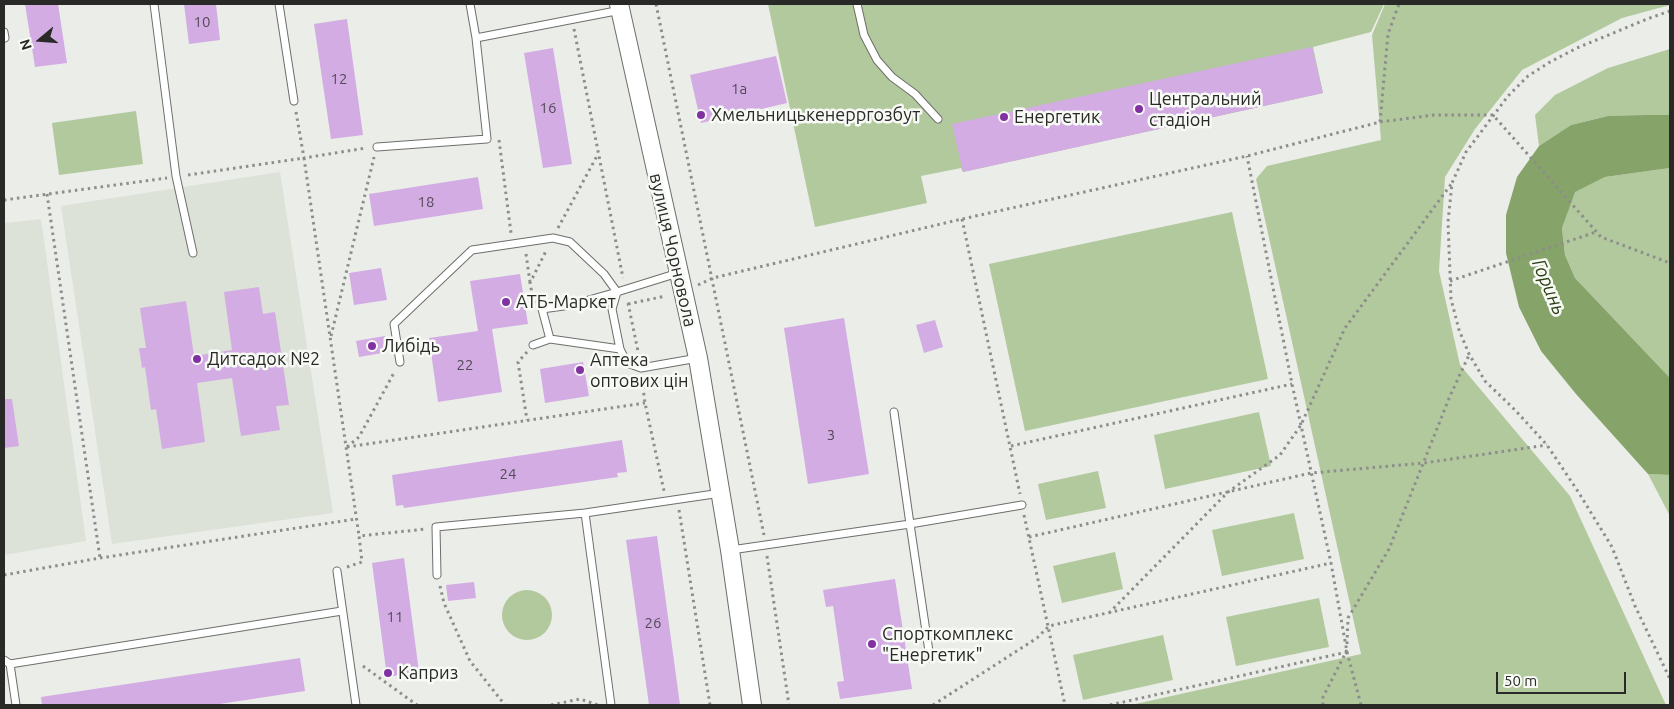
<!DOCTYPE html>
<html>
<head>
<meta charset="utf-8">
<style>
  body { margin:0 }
  #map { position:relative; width:1674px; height:709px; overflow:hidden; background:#ebede9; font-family:Ubuntu,sans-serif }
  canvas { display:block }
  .frame { position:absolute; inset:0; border:5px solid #292a28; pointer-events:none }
  .north { position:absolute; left:15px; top:15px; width:50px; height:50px; -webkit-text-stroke:4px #f8faf6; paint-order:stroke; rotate:252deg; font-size:14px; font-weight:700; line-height:20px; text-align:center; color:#292a28 }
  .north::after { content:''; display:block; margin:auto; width:18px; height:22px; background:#292a28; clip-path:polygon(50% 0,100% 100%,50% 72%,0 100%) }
  .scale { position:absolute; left:1496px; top:672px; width:130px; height:22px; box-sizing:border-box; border:2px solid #292a28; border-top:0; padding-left:6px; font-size:15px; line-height:18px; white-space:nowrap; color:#292a28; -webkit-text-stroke:4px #f8faf6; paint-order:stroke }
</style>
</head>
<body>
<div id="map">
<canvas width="1674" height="709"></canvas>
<div class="frame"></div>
<div class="north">N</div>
<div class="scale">50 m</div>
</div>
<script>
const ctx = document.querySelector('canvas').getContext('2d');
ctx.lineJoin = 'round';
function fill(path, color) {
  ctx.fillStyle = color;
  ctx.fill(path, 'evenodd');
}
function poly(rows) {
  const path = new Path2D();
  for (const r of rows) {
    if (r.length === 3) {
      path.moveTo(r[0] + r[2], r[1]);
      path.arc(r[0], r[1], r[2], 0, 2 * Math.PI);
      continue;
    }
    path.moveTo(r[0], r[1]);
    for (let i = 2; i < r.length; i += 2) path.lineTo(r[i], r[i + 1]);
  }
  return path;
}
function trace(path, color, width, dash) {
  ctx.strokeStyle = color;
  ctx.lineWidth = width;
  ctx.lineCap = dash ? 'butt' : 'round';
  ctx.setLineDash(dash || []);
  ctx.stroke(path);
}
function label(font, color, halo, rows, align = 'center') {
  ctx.font = font + ' Ubuntu,sans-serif';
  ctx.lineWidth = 5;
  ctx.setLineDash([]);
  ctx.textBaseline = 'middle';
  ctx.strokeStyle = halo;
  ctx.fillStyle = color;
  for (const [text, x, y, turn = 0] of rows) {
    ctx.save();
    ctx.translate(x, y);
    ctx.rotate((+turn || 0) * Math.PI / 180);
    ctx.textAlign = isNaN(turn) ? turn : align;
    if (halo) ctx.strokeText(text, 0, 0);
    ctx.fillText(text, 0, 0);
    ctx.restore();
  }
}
fill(poly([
  [280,172,333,513,112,544,61,206],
  [41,219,86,541,4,555,4,223]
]), '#dce2d7');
fill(poly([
  [768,4,1384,4,1371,32,1313,47,1323,93,963,172,961,168,921,176,927,203,815,227],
  [1385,4,1670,4,1670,5,1622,18,1522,70,1475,129,1445,177,1439,271,1460,365,1570,496,1666,705,1131,705,1361,654,1256,179,1267,166,1381,140,1372,35],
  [1670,49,1670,115,1608,116,1571,125,1539,146,1535,115,1555,95,1608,68],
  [136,111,143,164,59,175,52,123],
  [1670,168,1670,378,1575,278,1565,255,1562,228,1574,192,1605,177],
  [1232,212,1268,379,1025,431,989,264],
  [1259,412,1271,466,1165,489,1154,435],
  [1098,471,1106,508,1046,520,1038,484],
  [1648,474,1670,475,1670,516],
  [1294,513,1304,559,1222,576,1212,530],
  [1115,552,1123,589,1062,603,1053,566],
  [527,615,25],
  [1319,598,1329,647,1236,666,1226,617],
  [1163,635,1173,680,1083,700,1073,655]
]), '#b2c89d');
fill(poly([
  [1646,115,1670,115,1670,168,1605,177,1575,192,1562,228,1565,255,1575,278,1670,378,1670,475,1648,474,1576,394,1541,351,1519,307,1506,253,1506,215,1517,177,1539,146,1571,125,1608,116]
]), '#86a369');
fill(poly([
  [25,4,58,4,67,63,35,67],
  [184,4,216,4,220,40,189,44],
  [347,19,363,135,331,139,314,24],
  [1312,47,1323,93,963,172,952,124],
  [553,48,572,164,543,168,524,53],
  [776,56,787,103,701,123,690,75],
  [478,177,483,209,374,226,369,194],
  [381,268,387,300,354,305,349,273],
  [520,274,528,324,492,329,502,392,438,402,429,338,478,331,470,281],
  [259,287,263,314,275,312,289,405,276,406,280,430,241,436,232,378,197,383,205,442,162,449,156,409,151,410,145,367,142,368,139,348,146,348,140,308,186,301,194,356,232,350,224,292],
  [844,318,869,474,808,484,784,328],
  [935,320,943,347,924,353,916,325],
  [385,336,388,352,359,357,356,341],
  [583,362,589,396,545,403,540,369],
  [4,399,12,399,19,446,4,448],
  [622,440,627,472,617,473,618,477,404,508,403,505,396,506,392,475],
  [657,536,680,705,649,705,626,540],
  [404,558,419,672,387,677,372,563],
  [895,579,912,689,840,699,837,682,844,681,833,606,826,607,823,590],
  [474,582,476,598,448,601,446,585],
  [300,658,305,691,213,705,42,705,41,697]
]), '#d2ace3');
const service = poly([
  [154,4,176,176,193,253],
  [279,4,294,101],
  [857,4,864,35,877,60,892,77,915,94,938,119],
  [4,32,5,38],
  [476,38,621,10],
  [377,147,487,139,476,38,470,4],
  [533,345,550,339],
  [620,349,550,339,542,309,571,305,617,292,612,309,620,349,627,363,641,368,698,358],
  [400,362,394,324,472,250,553,238,570,242,604,274,617,292,678,273],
  [894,412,910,524,1022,505],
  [585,513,611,705],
  [731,550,910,524,930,658],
  [337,571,356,705],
  [437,575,436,527,585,513,721,493],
  [4,660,10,664,16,705],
  [10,664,342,611]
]);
const tertiary = poly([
  [619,4,698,358,730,550,752,705]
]);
trace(service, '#6d6f6b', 9);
trace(tertiary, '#6d6f6b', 20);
trace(poly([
  [656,4,764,535],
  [1670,11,1647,19,1577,48,1550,62,1528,76,1508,96,1466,152,1452,183,1448,222,1451,299,1459,330,1469,354,1485,381,1516,411,1547,445,1579,493,1612,547,1635,606,1670,679],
  [574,29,623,278],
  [296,112,304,158,366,148],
  [1380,122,1388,34,1399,4],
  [499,140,511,233],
  [188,175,304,158,359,536],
  [47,194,100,558],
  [4,200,167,178],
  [962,219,1020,494],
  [558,228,598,154],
  [526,254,530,282],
  [1450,281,1596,232],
  [698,285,713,278,962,219,1247,156,1380,122,1434,115,1493,115,1601,237,1670,263],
  [534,303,530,283,546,251],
  [628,303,639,356],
  [628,304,666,296],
  [331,336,374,157],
  [527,352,518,362,527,420],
  [642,380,645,403,664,491],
  [1011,446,1292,384],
  [347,447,645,403],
  [347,447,359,437,395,371],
  [679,510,710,705],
  [1024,515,1065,705],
  [1029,537,1311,473,1424,463,1547,445],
  [767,556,789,705],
  [347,567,362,562,359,536,426,529],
  [4,575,100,558,356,519],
  [440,586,444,603,470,661,505,705],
  [1109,613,1228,492,1280,455,1301,425,1345,328,1452,183],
  [1347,644,1348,618,1389,549,1450,396,1469,355],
  [1347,652,1361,705],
  [363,666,417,705],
  [551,705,580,699,598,705],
  [933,705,1037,638,1049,626,1331,563],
  [1110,705,1347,652,1331,563,1292,384,1247,156],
  [1323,705,1323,697,1347,650]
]), '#8d8e8b', 3, [2.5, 4]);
trace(service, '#fff', 7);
trace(tertiary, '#fff', 18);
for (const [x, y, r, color] of [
  [1139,109,5,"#8131a1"],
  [701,115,5,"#8131a1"],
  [1004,117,5,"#8131a1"],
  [506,302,5,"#8131a1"],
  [372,346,5,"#8131a1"],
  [197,359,5,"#8131a1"],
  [580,370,5,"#8131a1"],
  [872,644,5,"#8131a1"],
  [388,673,5,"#8131a1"]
]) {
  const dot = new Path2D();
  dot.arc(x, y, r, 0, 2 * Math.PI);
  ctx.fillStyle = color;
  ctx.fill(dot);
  trace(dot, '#f8faf6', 2);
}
label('15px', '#534a57', null, [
  ["10",202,22],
  ["12",339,79],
  ["1а",739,89],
  ["16",548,108],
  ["18",426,202],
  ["22",465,365],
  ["3",831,435],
  ["24",508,474],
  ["11",395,617],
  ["26",653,623]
]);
label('18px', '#292a28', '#f8faf6', [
  ["Центральний",1149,99],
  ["стадіон",1149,120],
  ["Хмельницькенерргозбут",711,115],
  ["Енергетик",1014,117],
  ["АТБ-Маркет",516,302],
  ["Либідь",382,346],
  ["Дитсадок №2",207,359],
  ["Аптека",590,360],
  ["оптових цін",590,381],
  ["Спорткомплекс",882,634],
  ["\"Енергетик\"",882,655],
  ["Каприз",398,673]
], 'left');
label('18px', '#292a28', '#f8faf6', [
  ["вулиця Чорновола",673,250,77]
]);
label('italic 19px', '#2b3e13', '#f8faf6', [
  ["Горинь",1549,287,67]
]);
</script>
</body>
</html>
